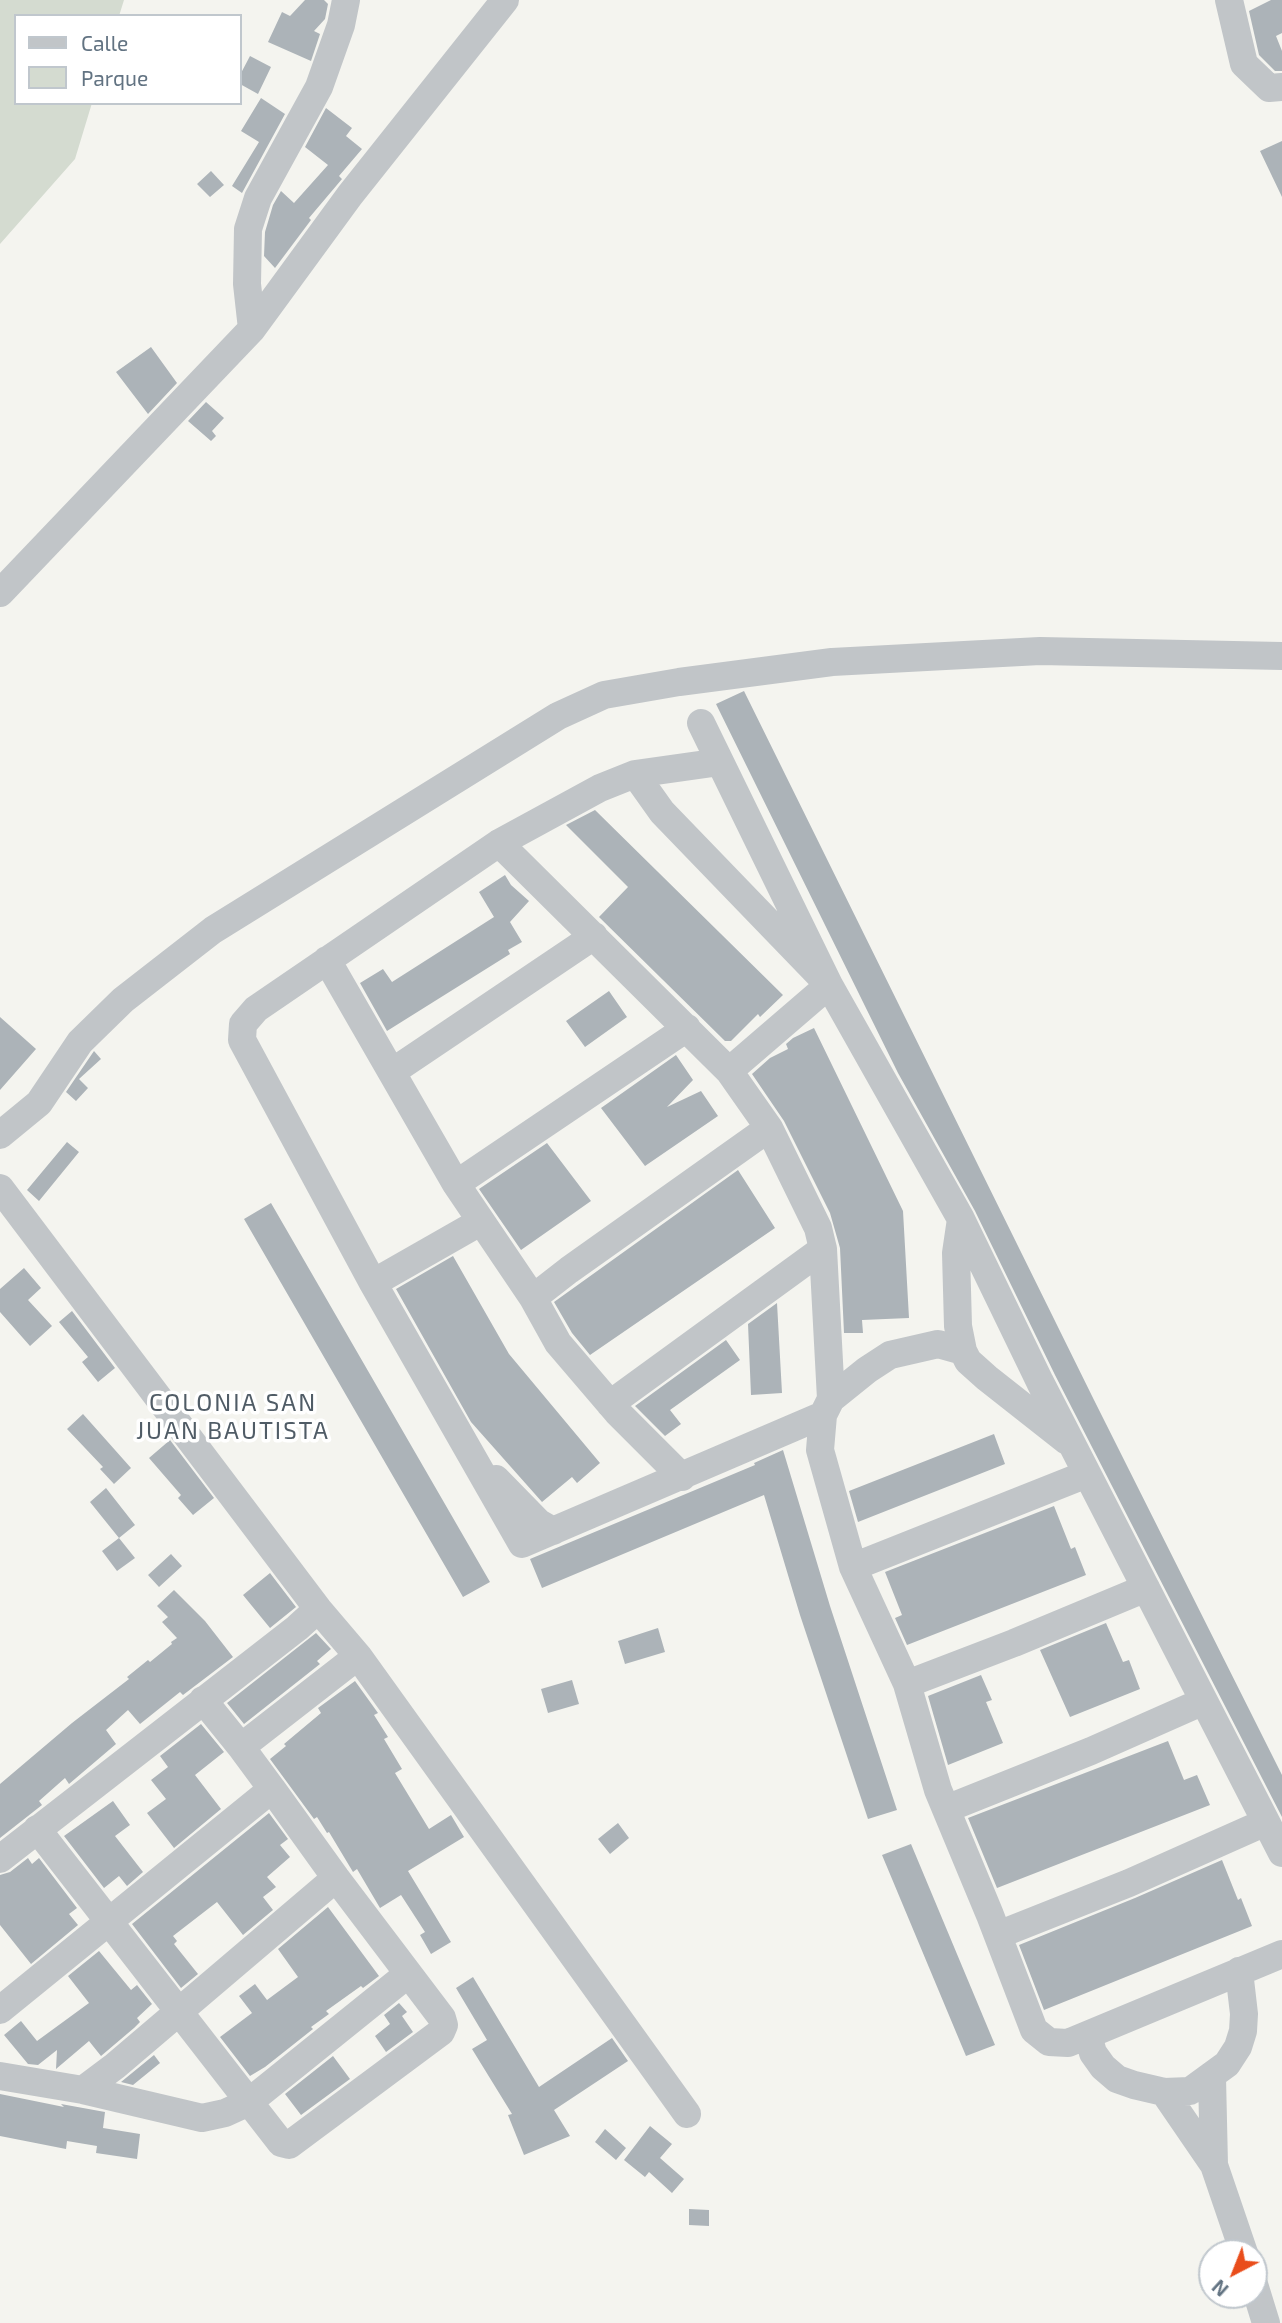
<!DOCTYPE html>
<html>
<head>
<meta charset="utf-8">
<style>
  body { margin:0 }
  #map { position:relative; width:1282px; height:2323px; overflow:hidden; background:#f4f4ef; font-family:"Exo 2",sans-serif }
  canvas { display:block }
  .legend { position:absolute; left:14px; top:14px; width:228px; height:91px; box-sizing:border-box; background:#fff; border:2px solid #c0c7cd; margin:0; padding:9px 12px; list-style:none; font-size:21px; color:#627382 }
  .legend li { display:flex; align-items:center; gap:14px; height:35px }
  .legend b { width:35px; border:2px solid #c0c7cd }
  .north { position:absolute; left:1198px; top:2239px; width:70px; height:70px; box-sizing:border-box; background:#fff; border:2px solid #c0c7cd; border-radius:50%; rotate:222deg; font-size:19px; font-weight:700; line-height:28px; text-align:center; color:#627382 }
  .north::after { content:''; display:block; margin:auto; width:24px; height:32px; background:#e94d1b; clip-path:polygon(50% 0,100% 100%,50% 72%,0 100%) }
</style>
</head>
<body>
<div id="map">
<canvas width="1282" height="2323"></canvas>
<ul class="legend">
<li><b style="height:9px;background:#c1c5c8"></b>Calle</li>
<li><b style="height:19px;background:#d4dbd0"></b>Parque</li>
</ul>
<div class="north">N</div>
</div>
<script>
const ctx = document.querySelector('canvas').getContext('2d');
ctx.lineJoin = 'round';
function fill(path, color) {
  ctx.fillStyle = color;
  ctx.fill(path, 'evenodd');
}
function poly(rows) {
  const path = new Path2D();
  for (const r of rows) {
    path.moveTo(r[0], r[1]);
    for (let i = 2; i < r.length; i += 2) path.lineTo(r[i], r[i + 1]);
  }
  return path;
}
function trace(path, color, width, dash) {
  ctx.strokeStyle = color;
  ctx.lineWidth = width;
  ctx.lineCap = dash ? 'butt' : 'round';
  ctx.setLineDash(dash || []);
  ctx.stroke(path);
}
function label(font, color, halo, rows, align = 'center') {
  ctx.font = font + ' "Exo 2",sans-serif';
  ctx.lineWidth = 7;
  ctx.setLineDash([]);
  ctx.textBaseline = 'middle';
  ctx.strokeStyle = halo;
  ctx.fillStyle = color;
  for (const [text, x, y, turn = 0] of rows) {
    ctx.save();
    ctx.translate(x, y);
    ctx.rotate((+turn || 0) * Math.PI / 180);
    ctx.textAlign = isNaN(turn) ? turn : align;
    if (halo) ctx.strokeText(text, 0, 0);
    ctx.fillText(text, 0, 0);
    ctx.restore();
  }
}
fill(poly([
  [0,0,124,0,119,16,16,16,16,103,92,103,75,159,0,244]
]), '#d4dbd0');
fill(poly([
  [305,0,324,0,328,4,325,19,314,31,320,34,311,61,268,42,282,12,290,16],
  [1271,0,1282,0,1282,33,1276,36,1282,51,1282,71,1275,71,1259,55,1249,11],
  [250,56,271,67,258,94,240,84,240,75],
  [261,98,285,114,242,193,232,186,259,142,241,131],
  [326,108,352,128,346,136,362,149,339,176,342,179,309,218,311,220,275,268,264,256,265,232,273,205,281,191,294,203,328,165,305,147],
  [1282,141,1282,197,1260,151],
  [211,171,224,185,210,197,197,184],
  [151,347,177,383,148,414,116,372],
  [206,402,224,418,212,431,216,436,211,441,188,421],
  [744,691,1094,1400,1282,1775,1282,1817,1055,1375,975,1211,898,1073,716,704],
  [595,810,783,995,760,1017,758,1014,731,1041,725,1041,599,917,628,887,566,825],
  [505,875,511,885,529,901,510,922,522,942,508,950,510,954,387,1031,360,983,383,969,392,982,494,917,479,892],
  [609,991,627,1017,585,1047,566,1021],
  [0,1017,36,1049,0,1090],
  [814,1028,903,1211,909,1318,862,1320,863,1333,844,1333,840,1248,830,1213,784,1121,752,1074,770,1058,788,1049,786,1044,793,1038],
  [94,1051,101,1059,79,1079,88,1088,76,1101,66,1092],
  [676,1055,693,1080,667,1107,701,1091,718,1116,645,1166,601,1108],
  [67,1142,79,1152,39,1201,27,1190],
  [547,1143,591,1201,521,1250,479,1189],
  [738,1170,775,1228,590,1355,572,1333,554,1302],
  [271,1203,490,1582,463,1597,244,1219],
  [453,1256,509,1354,600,1463,577,1483,572,1477,542,1502,471,1422,396,1289],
  [24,1268,41,1288,28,1300,52,1326,30,1346,0,1312,0,1289],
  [777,1303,782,1393,751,1395,748,1324],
  [72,1311,115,1368,98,1382,82,1362,88,1357,59,1322],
  [726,1340,740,1360,670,1410,681,1424,665,1436,635,1406],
  [83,1414,131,1468,114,1484,100,1469,103,1467,67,1429],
  [994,1434,1005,1464,858,1522,849,1491],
  [170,1440,214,1498,193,1515,178,1498,181,1495,149,1458],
  [783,1450,830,1606,897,1810,868,1819,800,1615,764,1495,542,1588,530,1559,755,1465,754,1463],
  [106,1488,135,1525,119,1538,90,1502],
  [1054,1506,1071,1549,1075,1547,1086,1575,907,1645,895,1618,902,1615,885,1572],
  [119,1538,135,1558,117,1571,102,1551],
  [171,1554,182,1566,159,1587,148,1575],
  [270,1573,296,1607,270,1628,243,1595],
  [174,1590,205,1621,233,1657,183,1695,180,1692,140,1724,128,1710,106,1730,116,1744,69,1784,65,1778,39,1801,42,1805,0,1838,0,1784,72,1723,129,1679,127,1677,148,1660,150,1662,172,1644,171,1642,177,1638,162,1622,168,1617,157,1606],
  [1106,1623,1123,1662,1129,1660,1140,1689,1070,1717,1040,1650],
  [658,1628,665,1652,625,1664,618,1641],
  [316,1633,331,1649,317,1661,320,1664,244,1724,227,1703],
  [981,1675,992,1700,986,1702,1003,1743,948,1765,928,1696],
  [572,1680,579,1704,548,1713,541,1689],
  [355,1681,378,1713,374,1715,388,1737,384,1739,402,1769,395,1773,429,1829,451,1815,464,1837,408,1871,451,1942,431,1954,420,1935,425,1932,401,1895,380,1908,357,1869,353,1872,329,1832,327,1833,317,1817,314,1819,270,1759,286,1746,284,1744,321,1713,318,1708],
  [201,1724,224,1752,195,1775,221,1809,174,1848,147,1813,166,1799,151,1780,168,1767,160,1756],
  [1168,1741,1184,1780,1197,1775,1210,1805,997,1888,968,1818],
  [113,1801,130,1825,115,1836,143,1872,127,1886,119,1876,104,1888,64,1836],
  [269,1813,288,1839,280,1845,290,1857,267,1877,276,1887,263,1897,273,1910,243,1935,217,1902,173,1936,177,1941,174,1944,198,1974,181,1988,132,1924],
  [618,1823,629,1838,610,1854,598,1839],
  [911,1844,995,2045,966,2056,882,1855],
  [28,1858,32,1864,39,1858,77,1908,69,1914,78,1925,31,1964,0,1925,0,1875,10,1872],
  [1222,1860,1238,1900,1241,1898,1252,1926,1044,2010,1019,1945,1135,1898],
  [328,1907,379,1976,363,1988,361,1986,326,2011,329,2014,311,2027,313,2029,265,2067,250,2076,220,2037,252,2013,239,1996,255,1984,267,2000,298,1977,278,1949],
  [99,1951,131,1990,137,1985,152,2004,137,2018,140,2022,134,2028,101,2056,89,2041,56,2069,57,2050,38,2065,28,2064,4,2035,21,2021,37,2041,89,2003,68,1976],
  [473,1977,539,2087,612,2038,628,2061,554,2110,570,2136,524,2155,508,2115,512,2114,472,2049,487,2040,456,1988],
  [399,2003,407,2012,402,2016,413,2032,386,2052,375,2036,390,2024,384,2015],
  [154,2055,160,2063,133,2085,121,2082],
  [333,2056,350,2079,301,2115,285,2094],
  [0,2094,64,2107,61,2104,105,2112,103,2128,140,2134,137,2159,96,2153,97,2146,67,2141,66,2149,0,2136],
  [650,2126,672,2144,660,2158,684,2179,672,2193,649,2172,645,2177,624,2160],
  [605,2129,626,2148,616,2160,595,2142],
  [689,2209,709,2210,709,2226,689,2225]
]), '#acb3b8');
trace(poly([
  [1229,0,1244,64,1269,88,1282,87],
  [252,329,247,284,248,229,258,198,319,87,341,25,346,0],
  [0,593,252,329,350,195,505,0],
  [701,723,829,985,961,1219,1040,1382,1282,1853],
  [720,762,635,774,600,788,499,843,256,1009,243,1024,242,1040,373,1283,522,1544,823,1415],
  [635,774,662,812,829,985,729,1071],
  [499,843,729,1071,769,1128,818,1228,823,1249,831,1399],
  [327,960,456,1184,533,1298,558,1343,617,1412,682,1477],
  [392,1072,594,936],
  [0,1135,39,1103,80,1042,123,1000,213,930,558,716,604,695,679,682,832,662,1040,651,1282,656],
  [456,1184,687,1028],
  [0,1188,318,1609,358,1656,687,2114],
  [961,1219,956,1253,958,1326,963,1351,968,1361,987,1378,1067,1441],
  [373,1283,480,1222],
  [533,1298,569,1270,769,1128],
  [963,1351,938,1344,890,1355,867,1370,831,1399,823,1415,820,1450,853,1567,907,1684,938,1790,990,1915,1034,2030,1049,2042,1068,2043,1282,1954],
  [610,1404,823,1249],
  [496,1479,539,1523,553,1531],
  [853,1567,1087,1474],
  [907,1684,1014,1643,1146,1588],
  [203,1700,241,1747],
  [946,1809,1091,1751,1204,1701],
  [37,1829,281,2143,289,2145,441,2032,444,2025,442,2018,336,1878,272,1789],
  [0,1859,297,1628,318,1609],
  [998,1935,1129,1883,1266,1822],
  [0,2010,272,1789,241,1747,358,1656],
  [1088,2035,1093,2053,1103,2067,1117,2079,1134,2085,1164,2092,1190,2091,1227,2064,1238,2047,1243,2031,1244,2014,1239,1971],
  [0,2076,83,2090,202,2118,225,2113,249,2102,408,1974],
  [1212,2077,1214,2165],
  [83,2090,115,2066,336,1878],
  [1164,2092,1214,2165,1244,2253],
  [1254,2284,1266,2323]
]), '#c1c5c8', 28);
ctx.letterSpacing = '2px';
label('24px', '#505c66', '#fff', [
  ["COLONIA SAN",233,1403],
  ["JUAN BAUTISTA",233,1431]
]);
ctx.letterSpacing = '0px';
</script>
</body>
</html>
